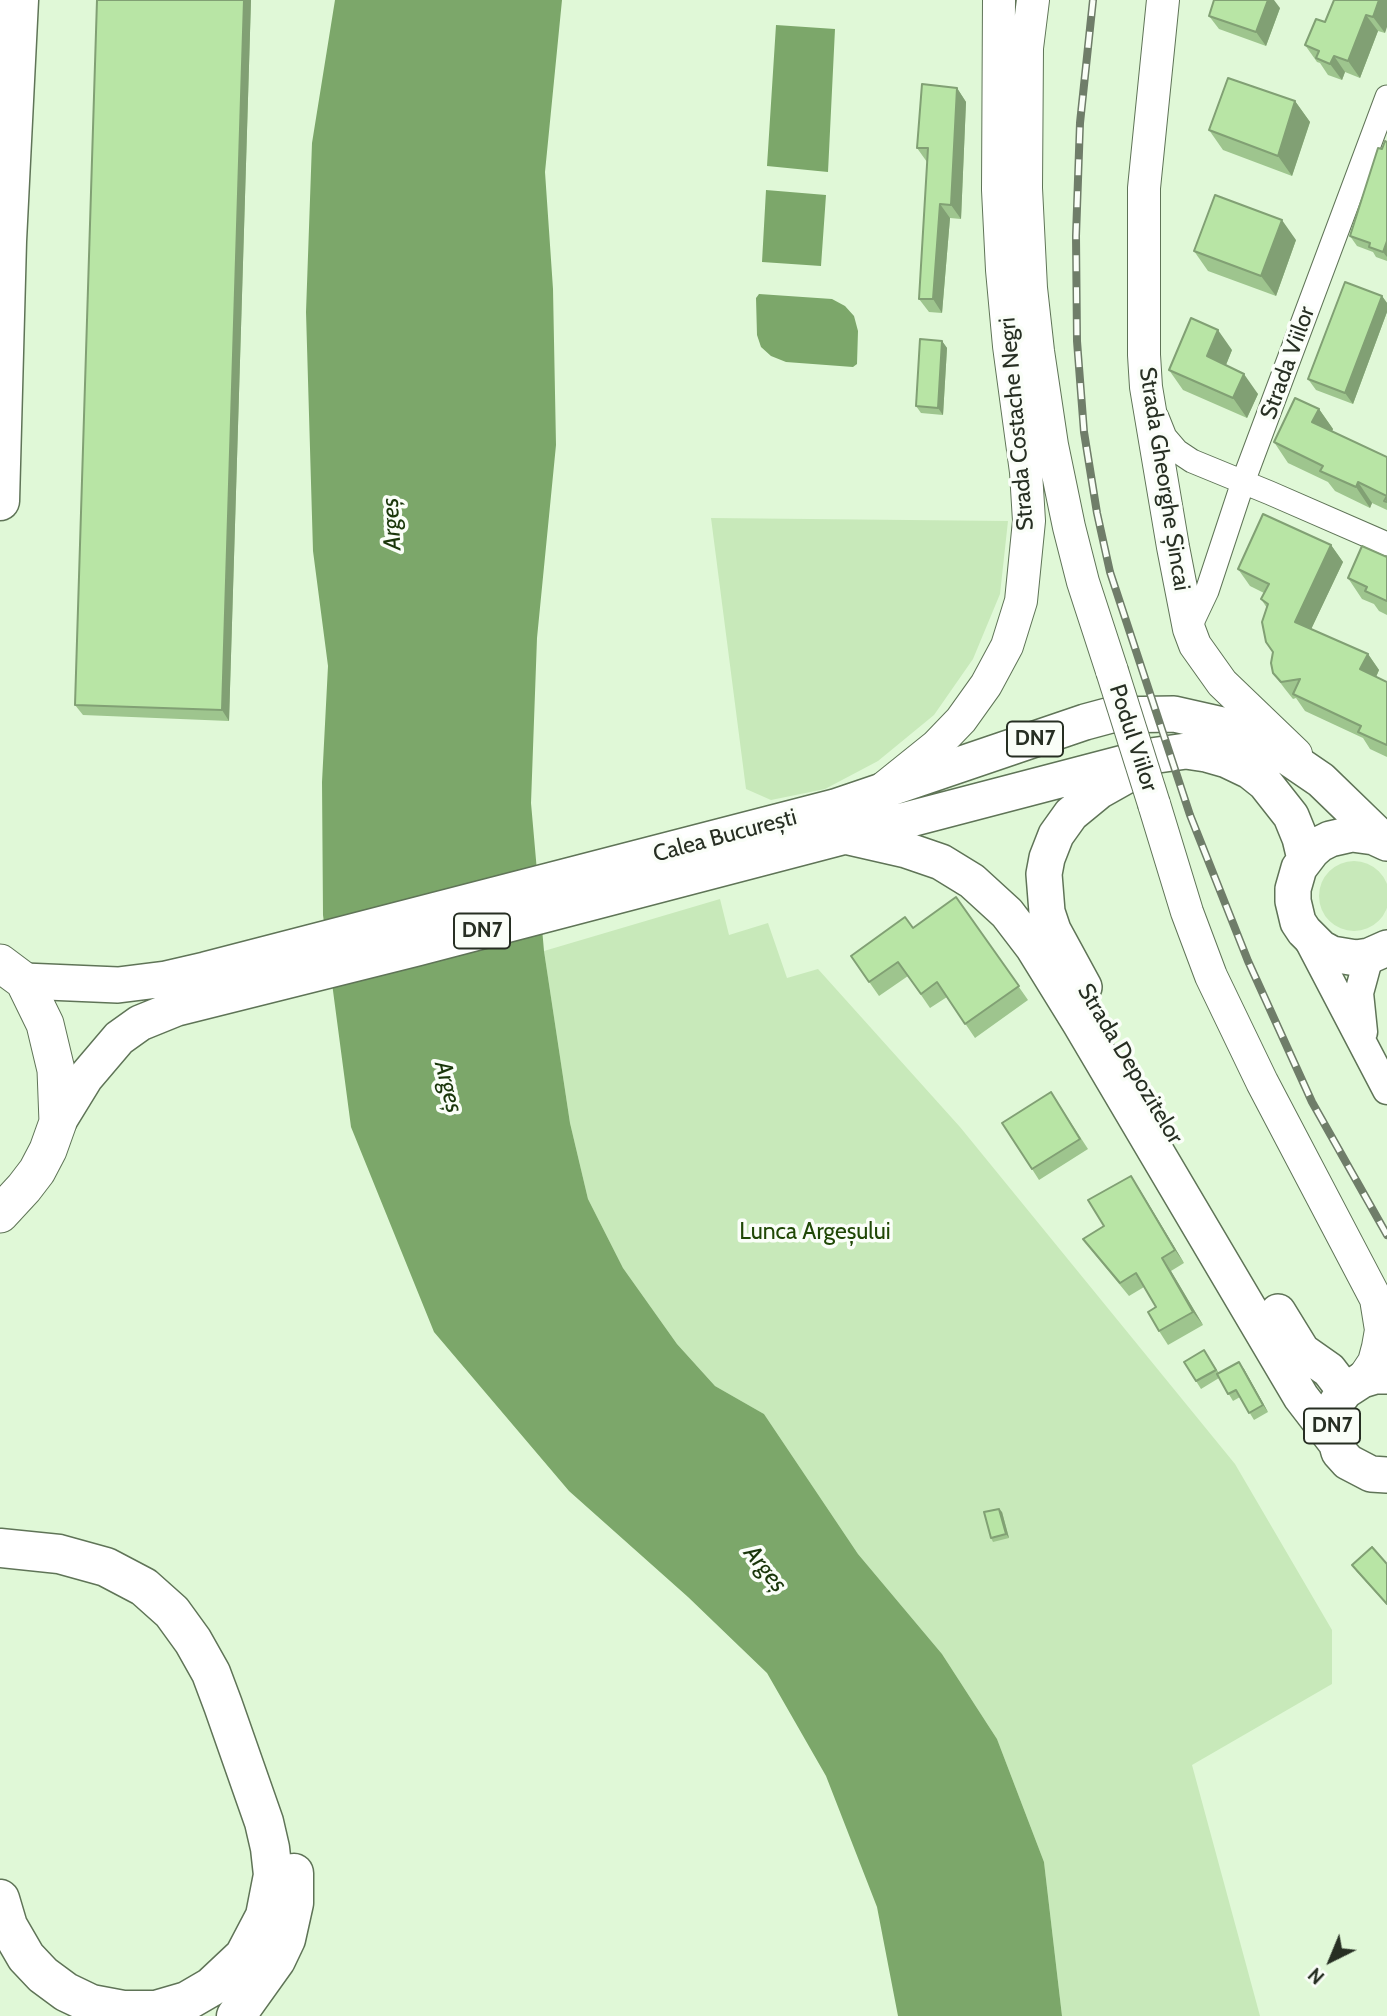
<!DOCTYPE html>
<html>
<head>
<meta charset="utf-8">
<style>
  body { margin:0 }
  #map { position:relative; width:1387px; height:2016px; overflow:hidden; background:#e0f8d7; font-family:Cabin,sans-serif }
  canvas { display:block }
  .north { position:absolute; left:1296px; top:1925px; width:70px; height:70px; -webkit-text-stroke:5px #fafef8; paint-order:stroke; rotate:223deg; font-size:19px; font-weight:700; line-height:28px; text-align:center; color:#272f23 }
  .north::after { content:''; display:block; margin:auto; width:24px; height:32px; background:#272f23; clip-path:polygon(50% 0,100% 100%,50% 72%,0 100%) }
</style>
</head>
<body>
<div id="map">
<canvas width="1387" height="2016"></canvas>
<div class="north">N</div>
</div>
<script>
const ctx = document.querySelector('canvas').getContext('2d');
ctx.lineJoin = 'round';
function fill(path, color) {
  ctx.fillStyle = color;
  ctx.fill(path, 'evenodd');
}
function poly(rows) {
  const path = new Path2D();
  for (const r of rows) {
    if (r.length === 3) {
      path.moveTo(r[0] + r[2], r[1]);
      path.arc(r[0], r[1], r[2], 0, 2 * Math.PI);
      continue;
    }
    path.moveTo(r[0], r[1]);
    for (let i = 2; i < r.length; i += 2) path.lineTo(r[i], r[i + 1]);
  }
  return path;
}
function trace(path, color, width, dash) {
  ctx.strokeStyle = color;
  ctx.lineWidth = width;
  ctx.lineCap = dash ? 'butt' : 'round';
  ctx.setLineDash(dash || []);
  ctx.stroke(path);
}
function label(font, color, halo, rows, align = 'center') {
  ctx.font = font + ' Cabin,sans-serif';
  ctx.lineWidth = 7;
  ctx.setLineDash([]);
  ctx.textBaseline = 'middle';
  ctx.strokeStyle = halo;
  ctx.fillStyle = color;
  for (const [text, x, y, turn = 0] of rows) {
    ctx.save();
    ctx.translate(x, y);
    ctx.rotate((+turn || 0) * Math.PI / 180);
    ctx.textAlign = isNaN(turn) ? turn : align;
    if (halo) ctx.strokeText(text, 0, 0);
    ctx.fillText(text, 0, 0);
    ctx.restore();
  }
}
fill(poly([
  [711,518,1008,521,1000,594,973,659,934,715,878,761,825,789,771,800,746,789],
  [1354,896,35],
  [720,899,729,935,768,923,787,978,818,969,960,1127,1235,1464,1332,1630,1332,1684,1192,1765,1260,2016,1062,2016,1044,1862,997,1739,942,1654,858,1554,764,1414,715,1386,677,1344,623,1268,588,1199,570,1123,544,951]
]), '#c8e9ba');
fill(poly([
  [335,0,562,0,545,172,553,289,556,445,537,638,531,803,544,951,570,1123,588,1199,623,1268,677,1344,715,1386,764,1414,858,1554,942,1654,997,1739,1044,1862,1062,2016,898,2016,877,1907,826,1776,767,1673,688,1597,569,1491,434,1332,351,1127,323,915,322,782,328,666,313,551,306,312,312,143],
  [776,25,835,29,828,172,767,166],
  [766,190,826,195,821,266,762,262],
  [759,294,832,299,845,306,854,316,858,331,857,364,853,367,786,362,771,356,761,347,757,335,756,298]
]), '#7ca76a');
const minor = poly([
  [1157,417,1165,437,1177,451,1192,461,1270,493,1387,544],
  [1189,629,1207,591,1243,482,1387,97]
]);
const tertiary = poly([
  [1307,937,1387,1090],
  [1363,1032,1359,993,1369,956]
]);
const secondary = poly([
  [1033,0,1027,48,1026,188,1031,288,1038,351,1052,445,1069,527,1083,582,1112,671],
  [1163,0,1144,188,1144,355,1146,387,1173,547,1189,629,1195,645,1222,683,1296,754],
  [885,787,936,746,961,720,986,685,1007,646,1021,601,1029,521,1026,472,1009,346,1002,270,998,190,999,0],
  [1154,804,1187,912,1211,976,1262,1082,1376,1299,1387,1314],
  [1362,1380,1374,1362,1378,1347,1381,1330,1376,1299]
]);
const primary = poly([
  [849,837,906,850,941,862,972,881,1007,913,1033,947,1080,1023,1301,1397,1334,1440],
  [1387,843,1374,837,1352,834,1330,839,1320,844,1312,851,1299,868,1293,889,1293,901,1298,922,1304,931,1321,948,1332,954,1356,958,1369,956,1387,948],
  [24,981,118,985,166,979,205,970,835,807,1085,722,1111,715,1174,714,1236,728,1280,752,1321,780,1384,841],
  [1084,987,1053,930,1047,912,1044,874,1047,858,1056,835,1071,814,1099,791,1131,773],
  [58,1122,85,1078,119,1038,140,1023,177,1008,417,948,1151,756,1186,751,1206,754,1227,760,1250,771,1265,783,1291,816,1300,838,1305,859],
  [1278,1312,1302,1351,1329,1370,1345,1391],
  [1387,1376,1375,1376,1362,1380,1345,1391,1337,1402,1332,1427,1339,1452,1348,1462,1371,1474,1387,1475]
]);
const trunk = poly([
  [0,963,24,981,45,1024,56,1070,58,1122,48,1150,37,1171,24,1188,0,1214]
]);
const motorway = poly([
  [0,501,7,241,19,0],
  [0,1548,59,1554,106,1567,144,1587,172,1612,193,1641,211,1673,223,1705,264,1822,270,1848,273,1875,265,1916,244,1956,211,1987,187,2001,156,2010,123,2010,91,2004,66,1992,43,1975,26,1957,8,1926,0,1899],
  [236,2016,276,1960,286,1939,294,1903,294,1873]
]);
trace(minor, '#5f7457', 25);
trace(tertiary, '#5f7457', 31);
trace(secondary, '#5f7457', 34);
trace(primary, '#5f7457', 38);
trace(trunk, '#5f7457', 39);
trace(motorway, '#5f7457', 41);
trace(minor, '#fff', 23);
trace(tertiary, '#fff', 28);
trace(secondary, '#fff', 32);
trace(primary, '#fff', 35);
trace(trunk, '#fff', 37);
trace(motorway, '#fff', 38);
const rail = poly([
  [1093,0,1080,123,1076,236,1077,341,1084,432,1097,513,1110,572,1190,815,1248,961,1312,1102,1387,1235]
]);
trace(rail, '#6f7d69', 8);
trace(rail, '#fafef8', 5, [16]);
const secondaryBridge = poly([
  [1112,671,1154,804]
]);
trace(secondaryBridge, '#5f7457', 34, []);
trace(secondaryBridge, '#fff', 32);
fill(poly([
  [97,0,251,0,229,721,83,715,75,705],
  [1387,0,1385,33,1378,31,1360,78,1345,72,1342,80,1328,75,1320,63,1317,62,1305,45,1325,22],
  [1280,8,1266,46,1219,29,1209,16],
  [957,88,966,102,961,219,950,218,942,313,929,312,919,299,927,162,917,148],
  [1295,101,1310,122,1292,176,1223,150,1209,130],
  [1387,142,1387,261,1376,257,1373,252,1357,246,1350,236,1382,149],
  [1296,240,1276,296,1208,271,1194,251],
  [1382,296,1387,303,1387,312,1353,404,1316,390,1308,379],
  [942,341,947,348,943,415,921,413,916,406],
  [1232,350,1226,365,1258,394,1247,418,1183,390,1169,370],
  [1319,409,1333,429,1332,431,1387,457,1387,510,1372,503,1370,508,1335,491,1328,482,1288,463,1274,442],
  [1331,545,1343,562,1311,629,1368,654,1379,670,1376,677,1387,682,1387,757,1370,749,1363,738,1305,711,1296,698,1293,699,1285,689,1273,673,1273,653,1266,642,1267,608,1261,599,1264,593,1250,586,1238,569],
  [1387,557,1387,615,1379,611,1374,604,1362,599,1348,578],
  [956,897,1028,1000,975,1038,947,997,930,1008,908,976,879,996,851,956,913,928],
  [1051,1092,1088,1149,1039,1180,1032,1169],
  [1140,1190,1184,1263,1171,1271,1203,1325,1168,1345,1159,1331,1156,1307,1144,1287,1129,1296,1093,1252,1083,1239,1104,1226],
  [1204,1350,1219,1373,1244,1369,1268,1412,1254,1420,1240,1397,1233,1401,1219,1378,1201,1389,1196,1381],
  [999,1509,1002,1512,1009,1538,993,1542,991,1538],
  [1387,1564,1387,1605,1357,1572,1352,1565]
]), '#9ec58e');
fill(poly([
  [244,0,251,0,229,721,222,710],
  [1268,0,1274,0,1280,8,1266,46,1256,32],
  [1379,0,1387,0,1387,27,1385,33,1373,17],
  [1366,15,1378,31,1360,78,1348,61],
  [1334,56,1345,72,1342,80,1330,64],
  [957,88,966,102,961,219,951,205],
  [1295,101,1310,122,1292,176,1278,156],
  [940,204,950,218,942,313,933,299],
  [1282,220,1296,240,1276,296,1261,276],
  [1387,241,1387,257,1383,252],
  [1382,296,1387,303,1387,312,1353,404,1345,393],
  [1218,330,1232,350,1221,377,1207,356],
  [942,341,947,348,943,415,938,408],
  [1244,374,1258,394,1247,418,1233,398],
  [1319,409,1333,429,1327,442,1312,422],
  [1358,482,1372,503,1370,508,1356,487],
  [1331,545,1343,562,1307,638,1295,622],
  [1368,654,1379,670,1372,686,1360,669],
  [1131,1176,1140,1190,1184,1263,1175,1250],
  [1162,1258,1171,1271,1203,1325,1193,1312],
  [1239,1362,1244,1369,1268,1412,1263,1405],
  [999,1509,1002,1512,1009,1538,1006,1534]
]), '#81a074');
const building = poly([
  [97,0,244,0,222,710,75,705,97,0],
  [1214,0,1268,0,1256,32,1209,16,1214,0],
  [1334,0,1379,0,1373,17,1366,15,1348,61,1334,56,1330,64,1316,58,1319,51,1305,45,1316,19,1325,22,1334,0],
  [1228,78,1295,101,1278,156,1209,130,1228,78],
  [922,84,957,88,951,205,940,204,933,299,919,299,928,148,917,148,922,84],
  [1385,141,1387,142,1387,241,1383,252,1369,247,1370,243,1350,236,1378,148,1382,149,1385,141],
  [1215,195,1282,220,1261,276,1194,251,1215,195],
  [1345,282,1382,296,1345,393,1308,379,1345,282],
  [1191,318,1218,330,1207,356,1244,374,1233,398,1169,370,1191,318],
  [920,339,942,341,938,408,916,406,920,339],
  [1295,398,1319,409,1312,422,1387,457,1387,502,1384,501,1387,496,1358,482,1356,487,1320,471,1323,466,1274,442,1295,398],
  [1263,514,1331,545,1295,622,1368,654,1360,669,1387,682,1387,745,1358,732,1361,726,1293,694,1300,679,1281,682,1273,673,1271,663,1273,652,1266,642,1262,622,1268,604,1261,599,1269,584,1238,569,1263,514],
  [1362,546,1387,557,1387,601,1365,591,1367,587,1348,578,1362,546],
  [956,897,1019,986,965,1024,937,982,921,994,898,962,869,982,851,956,905,917,913,928,956,897],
  [1051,1092,1080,1139,1032,1169,1002,1123,1051,1092],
  [1131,1176,1175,1250,1162,1258,1193,1312,1159,1331,1148,1312,1156,1307,1136,1273,1120,1283,1083,1239,1104,1226,1088,1200,1131,1176],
  [1204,1350,1216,1370,1196,1381,1184,1362,1204,1350],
  [1239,1362,1263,1405,1249,1413,1236,1390,1228,1394,1217,1374,1239,1362],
  [999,1509,1006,1534,991,1538,984,1512,999,1509],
  [1372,1547,1387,1564,1387,1604,1352,1565,1372,1547]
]);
fill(building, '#b8e5a5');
trace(building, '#81a074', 2);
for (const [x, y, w] of [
  [1035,739,56],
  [482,931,56],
  [1332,1426,56]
]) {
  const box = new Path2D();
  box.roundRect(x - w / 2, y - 17.5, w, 35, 5);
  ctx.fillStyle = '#fafef8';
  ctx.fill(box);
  trace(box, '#272f23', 2);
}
label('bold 21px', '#272f23', null, [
  ["DN7",1035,739],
  ["DN7",482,931],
  ["DN7",1332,1426]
]);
label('23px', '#272f23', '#fafef8', [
  ["Strada Viilor",1288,363,-70],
  ["Strada Costache Negri",1017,424,-95],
  ["Strada Gheorghe Șincai",1164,479,81],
  ["Podul Viilor",1133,738,72],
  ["Calea București",725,836,-15],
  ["Strada Depozitelor",1130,1064,59]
]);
label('23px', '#204806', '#fafef8', [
  ["Lunca Argeșului",815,1232]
]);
label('italic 24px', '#19360a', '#fafef8', [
  ["Argeș",392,524,-93],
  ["Argeș",448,1087,76],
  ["Argeș",765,1569,51]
]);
</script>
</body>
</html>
